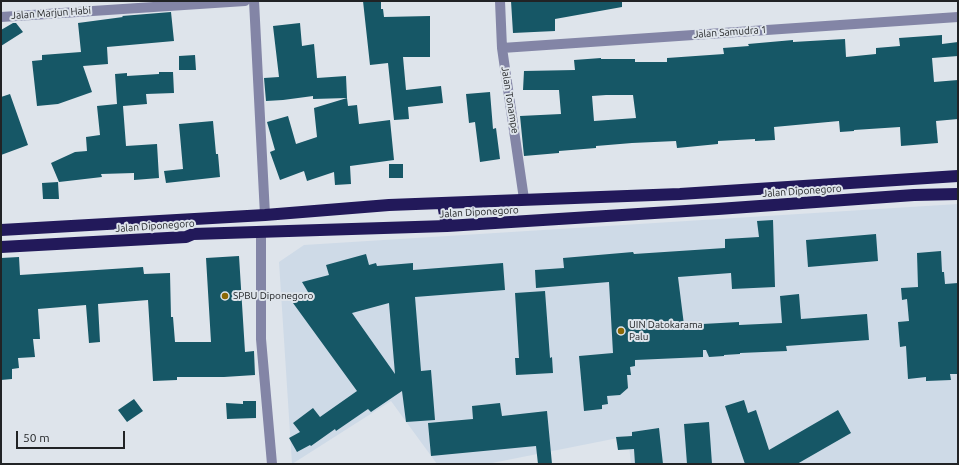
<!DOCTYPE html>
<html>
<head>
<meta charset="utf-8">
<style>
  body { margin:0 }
  #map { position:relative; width:959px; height:465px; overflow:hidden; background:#dee4eb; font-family:Ubuntu,sans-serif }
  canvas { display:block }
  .frame { position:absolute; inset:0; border:2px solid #212325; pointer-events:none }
  .scale { position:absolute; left:16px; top:431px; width:109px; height:18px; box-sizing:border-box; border:2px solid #212325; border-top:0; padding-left:5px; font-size:12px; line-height:14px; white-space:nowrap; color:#212325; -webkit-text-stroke:3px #dee4eb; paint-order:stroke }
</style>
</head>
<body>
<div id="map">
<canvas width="959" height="465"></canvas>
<div class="frame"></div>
<div class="scale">50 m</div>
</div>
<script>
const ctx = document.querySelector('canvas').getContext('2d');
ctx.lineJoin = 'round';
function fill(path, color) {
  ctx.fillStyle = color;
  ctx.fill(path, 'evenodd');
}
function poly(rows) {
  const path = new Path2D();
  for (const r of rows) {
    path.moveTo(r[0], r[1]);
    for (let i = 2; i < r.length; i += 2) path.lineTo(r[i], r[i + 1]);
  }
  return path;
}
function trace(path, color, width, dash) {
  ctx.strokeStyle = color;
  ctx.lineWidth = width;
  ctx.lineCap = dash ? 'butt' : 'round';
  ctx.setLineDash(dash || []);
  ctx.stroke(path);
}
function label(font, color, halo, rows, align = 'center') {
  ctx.font = font + ' Ubuntu,sans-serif';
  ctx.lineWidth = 4;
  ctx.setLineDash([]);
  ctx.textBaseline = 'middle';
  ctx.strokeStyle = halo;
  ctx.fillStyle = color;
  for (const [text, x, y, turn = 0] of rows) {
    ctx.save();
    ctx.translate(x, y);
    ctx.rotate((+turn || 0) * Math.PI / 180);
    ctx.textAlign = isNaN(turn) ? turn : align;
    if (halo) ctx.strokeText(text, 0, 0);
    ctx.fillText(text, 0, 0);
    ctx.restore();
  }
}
fill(poly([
  [958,204,958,464,631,464,628,436,487,464,437,464,391,401,292,464,279,262,304,245]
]), '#cedae7');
fill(poly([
  [363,1,381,1,381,9,383,9,384,17,430,16,430,57,403,57,406,90,441,86,443,103,408,107,409,119,394,120,388,63,370,65],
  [511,1,622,1,622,7,555,19,555,31,513,33],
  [171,12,174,41,107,47,108,64,83,66,92,92,58,104,37,106,32,61,42,60,42,55,81,52,78,23,123,17,122,16],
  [13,23,16,23,23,32,1,46,1,30],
  [300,23,302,46,314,44,317,78,346,76,347,98,313,99,313,96,283,100,266,101,264,78,279,77,273,26],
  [942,35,942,44,958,42,958,56,932,58,934,82,958,80,958,119,936,121,938,143,901,146,900,127,854,130,854,131,840,132,839,121,774,127,775,140,755,141,755,139,718,141,718,144,677,148,676,141,632,143,596,146,596,148,559,151,559,153,524,156,520,116,561,114,559,90,523,90,524,71,575,70,574,60,601,58,601,59,635,59,635,62,667,62,667,58,724,54,723,48,749,46,748,44,793,40,793,42,845,39,846,57,876,54,876,48,900,46,899,38],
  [606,95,633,95,636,118,594,121,592,96],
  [195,55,196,70,179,70,179,56],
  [159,72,173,72,174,93,146,94,147,104,123,106,126,146,157,144,159,178,134,180,134,173,101,174,102,177,59,182,51,163,75,152,87,151,86,137,100,135,97,106,117,104,115,74,127,73,127,76,159,74],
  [490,92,493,129,496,128,500,159,480,162,475,122,469,123,466,94],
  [10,94,28,145,1,155,1,97],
  [347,98,348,106,357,105,359,124,390,120,394,160,350,166,351,184,335,185,334,172,307,181,304,171,280,180,270,152,275,150,267,122,288,116,296,144,317,137,314,108],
  [213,121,216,154,218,154,220,177,166,183,164,171,183,169,179,124],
  [389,164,403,164,403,178,389,178],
  [58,182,59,199,43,199,42,183],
  [773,220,775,287,732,289,731,273,678,277,684,325,739,322,739,325,782,323,780,296,799,294,801,319,867,314,869,340,786,346,787,351,740,353,740,354,724,355,724,356,709,357,706,350,703,350,703,357,635,360,635,366,630,367,631,375,627,375,628,388,620,395,607,396,608,404,602,405,602,409,584,411,579,356,613,353,609,282,536,288,535,270,564,268,563,258,633,252,634,254,725,248,725,239,759,237,757,221],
  [876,234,878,261,808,267,806,240],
  [941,251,942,272,944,272,945,284,958,283,958,374,950,374,951,380,926,381,926,377,908,379,906,346,900,347,898,322,909,321,907,299,902,300,901,288,918,287,917,253],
  [366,254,369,265,376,263,377,266,413,263,413,270,503,263,505,290,415,297,421,371,431,370,435,420,406,422,402,391,371,412,368,409,336,431,335,429,311,446,310,445,297,452,289,438,300,432,293,423,313,408,320,417,357,391,293,303,308,292,302,282,329,275,326,265],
  [389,303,395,374,352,313],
  [239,256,245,352,254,351,255,375,224,377,177,377,177,380,153,381,148,300,98,304,100,342,89,343,86,305,38,309,40,339,33,339,35,357,18,358,19,368,12,369,12,379,1,380,1,258,19,257,20,275,143,267,144,274,170,273,171,317,173,317,175,342,211,342,206,258],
  [545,291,550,358,552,357,553,373,516,375,515,358,519,358,515,293],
  [134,399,143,411,127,422,118,410],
  [744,400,748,413,756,410,769,450,838,410,851,433,797,464,745,464,725,406],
  [243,401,256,401,256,418,227,419,226,403,243,404],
  [500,403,502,416,547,411,552,464,538,464,536,446,431,456,428,423,473,419,472,406],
  [709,422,712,464,687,464,684,424],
  [659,428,663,464,635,464,634,449,618,450,616,437,632,436,632,432]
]), '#165766');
trace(poly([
  [254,1,265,215],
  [500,1,502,48,524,199],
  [1,17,245,1],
  [502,48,958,17],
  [261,233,261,339,272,464]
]), '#8385a6', 10);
trace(poly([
  [443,204,447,226],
  [1,230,265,215,389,205,680,194,958,176],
  [1,247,186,237,193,234,447,226,718,209,914,195,958,194]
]), '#22195a', 12);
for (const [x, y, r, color] of [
  [225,296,4,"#8a6806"],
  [621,331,4,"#8a6806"]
]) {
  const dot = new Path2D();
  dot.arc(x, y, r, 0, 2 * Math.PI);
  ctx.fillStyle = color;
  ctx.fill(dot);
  trace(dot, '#dee4eb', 1.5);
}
label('10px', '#212325', '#dee4eb', [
  ["Jalan Marjun Habi",51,13,-4],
  ["Jalan Samudra 1",730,32,-4],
  ["Jalan Tonampe",510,100,81],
  ["Jalan Diponegoro",802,191,-4],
  ["Jalan Diponegoro",479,212,-3],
  ["Jalan Diponegoro",155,226,-4]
]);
label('10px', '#212325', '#dee4eb', [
  ["SPBU Diponegoro",233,296],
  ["UIN Datokarama",629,325],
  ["Palu",629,337]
], 'left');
</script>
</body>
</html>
